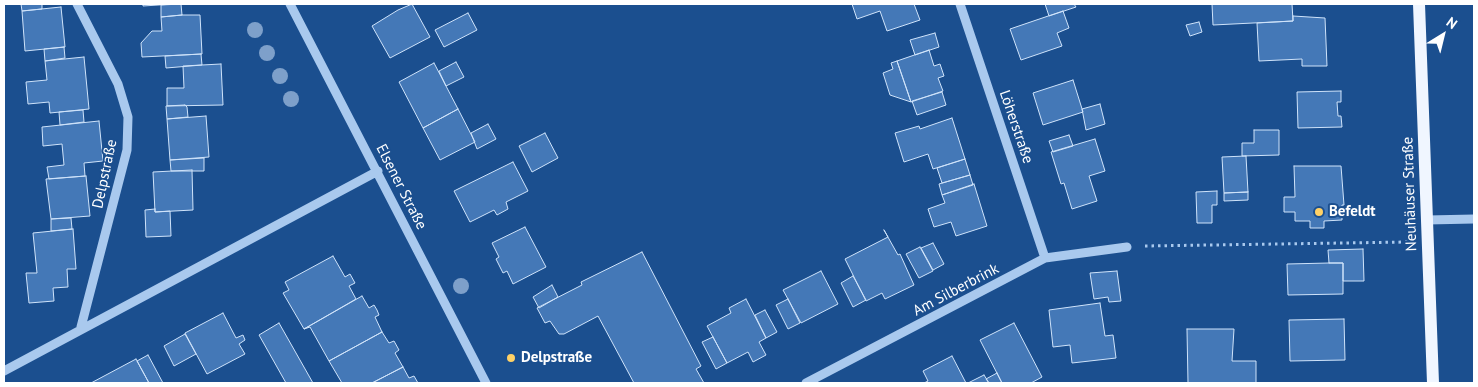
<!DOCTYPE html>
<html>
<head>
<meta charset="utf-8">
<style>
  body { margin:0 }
  #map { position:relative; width:1478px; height:387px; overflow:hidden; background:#1b4f8f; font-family:"PT Sans",sans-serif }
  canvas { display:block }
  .frame { position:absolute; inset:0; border:5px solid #fff; pointer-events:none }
  .north { position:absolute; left:1418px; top:10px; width:50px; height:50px; -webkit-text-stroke:4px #1b4f8f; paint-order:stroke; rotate:36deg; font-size:14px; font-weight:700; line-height:20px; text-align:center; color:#fff }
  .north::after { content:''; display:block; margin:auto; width:18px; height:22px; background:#fff; clip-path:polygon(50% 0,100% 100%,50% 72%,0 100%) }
</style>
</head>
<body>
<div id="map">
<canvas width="1478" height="387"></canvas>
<div class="frame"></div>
<div class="north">N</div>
</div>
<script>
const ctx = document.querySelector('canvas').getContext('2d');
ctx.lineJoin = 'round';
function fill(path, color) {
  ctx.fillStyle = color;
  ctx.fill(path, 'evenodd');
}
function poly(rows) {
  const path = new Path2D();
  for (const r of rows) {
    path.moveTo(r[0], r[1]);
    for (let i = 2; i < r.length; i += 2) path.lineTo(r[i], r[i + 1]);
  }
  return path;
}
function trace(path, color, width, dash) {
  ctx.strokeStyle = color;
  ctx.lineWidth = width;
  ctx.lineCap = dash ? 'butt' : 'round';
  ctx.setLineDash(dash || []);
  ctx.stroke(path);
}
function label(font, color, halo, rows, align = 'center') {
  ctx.font = font + ' "PT Sans",sans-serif';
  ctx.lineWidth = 4;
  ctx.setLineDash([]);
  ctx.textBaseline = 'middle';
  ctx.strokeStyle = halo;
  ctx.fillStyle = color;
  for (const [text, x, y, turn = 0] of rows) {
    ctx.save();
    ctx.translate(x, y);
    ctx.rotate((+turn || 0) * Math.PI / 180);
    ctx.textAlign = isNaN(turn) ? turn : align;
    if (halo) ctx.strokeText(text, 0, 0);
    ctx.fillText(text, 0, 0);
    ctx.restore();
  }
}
const building = poly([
  [21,4,42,4,42,9,22,11,21,4],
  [143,4,174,4,143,6,143,4],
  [181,4,182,15,161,17,161,5,181,4],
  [412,4,430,37,390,58,372,26,398,10,412,4],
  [852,4,914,4,920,20,887,31,880,11,857,19,852,4],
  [1045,4,1074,4,1076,7,1049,16,1045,4],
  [1212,4,1292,4,1293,21,1213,25,1212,4],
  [61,7,65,47,25,51,22,11,61,7],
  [1063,11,1069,28,1057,33,1062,46,1021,60,1010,29,1063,11],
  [468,13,477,30,444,47,435,30,468,13],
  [182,15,200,15,202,54,142,57,141,43,152,31,162,31,161,17,182,15],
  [1293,16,1325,18,1327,66,1302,66,1302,59,1259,61,1257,23,1293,21,1293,16],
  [1199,22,1202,32,1190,36,1186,25,1199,22],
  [935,33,939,47,915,55,910,40,935,33],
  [64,47,65,58,45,61,44,49,64,47],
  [929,50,934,66,940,64,944,76,938,78,943,91,911,102,897,61,929,50],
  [201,54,202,65,166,68,165,56,201,54],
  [84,57,89,109,50,113,49,102,28,104,26,82,47,80,45,61,84,57],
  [897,61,911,102,890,95,883,73,893,69,891,63,897,61],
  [456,62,464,77,446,86,439,71,456,62],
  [434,63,458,109,423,128,399,82,434,63],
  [221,64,223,105,167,106,167,88,184,88,183,66,221,64],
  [1073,80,1083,112,1043,125,1033,93,1073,80],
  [1341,91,1341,102,1337,102,1338,116,1341,116,1342,127,1298,128,1297,92,1341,91],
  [942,92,946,105,917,115,912,101,942,92],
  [1100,104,1105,124,1086,130,1082,109,1100,104],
  [185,105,187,107,188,117,167,119,166,106,185,105],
  [458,109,475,142,440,160,423,128,458,109],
  [83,110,84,122,60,125,59,112,83,110],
  [206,116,209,157,170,160,167,119,206,116],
  [952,118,965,159,933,169,928,154,904,162,895,133,919,126,920,129,952,118],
  [99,121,103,161,84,163,85,176,49,179,47,167,64,165,62,144,43,146,42,127,99,121],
  [488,124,496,139,477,149,471,133,488,124],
  [1254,130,1279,130,1279,155,1242,156,1242,143,1254,143,1254,130],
  [545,133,558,158,532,172,519,146,545,133],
  [1069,135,1073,146,1053,152,1049,141,1069,135],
  [1095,139,1105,171,1089,176,1097,201,1072,209,1064,183,1061,184,1051,152,1095,139],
  [1246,156,1248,192,1224,193,1222,157,1246,156],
  [204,158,204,171,171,171,170,160,204,158],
  [965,159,970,175,942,183,937,168,965,159],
  [513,162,528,191,506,202,508,209,497,215,494,210,470,222,454,191,513,162],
  [1294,166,1341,166,1344,205,1342,205,1342,220,1324,221,1324,228,1310,228,1310,221,1295,221,1295,212,1284,212,1284,197,1295,197,1294,166],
  [192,170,193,210,155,212,153,172,192,170],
  [970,175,973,185,942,195,939,184,970,175],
  [86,176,90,216,51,219,46,179,86,176],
  [974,184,987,226,956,236,951,222,934,227,928,209,945,203,942,195,974,184],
  [1217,191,1217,205,1212,205,1212,223,1197,223,1196,192,1217,191],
  [1248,192,1248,200,1224,201,1224,193,1248,192],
  [155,209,155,212,170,211,171,236,146,237,145,210,155,209],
  [71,218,72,229,51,231,51,219,71,218],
  [525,227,546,267,513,284,507,271,503,273,496,259,499,257,492,243,525,227],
  [73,229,76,269,67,269,68,287,53,288,54,301,29,303,26,273,37,273,33,233,73,229],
  [884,230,898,255,900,254,914,285,885,299,882,293,866,301,845,259,888,237,884,230],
  [933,243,944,264,933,270,921,248,933,243],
  [920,247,933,271,919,278,906,254,920,247],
  [1363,249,1364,281,1343,281,1343,263,1329,263,1328,250,1363,249],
  [642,252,701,366,696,369,704,383,634,383,598,316,564,334,559,334,550,321,545,323,537,308,582,285,581,282,642,252],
  [333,256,345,277,350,274,355,283,349,286,356,299,304,329,283,293,289,290,285,282,333,256],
  [1329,263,1343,263,1343,294,1288,295,1287,264,1329,263],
  [821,271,838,304,801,323,783,290,821,271],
  [1117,271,1121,301,1109,302,1108,297,1094,299,1090,273,1117,271],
  [853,276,866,300,853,307,841,283,853,276],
  [552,285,558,297,539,308,533,297,552,285],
  [362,296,369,308,374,305,377,310,379,315,375,317,382,332,329,361,310,327,304,329,362,296],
  [746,299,766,338,759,342,766,355,753,362,748,352,727,363,707,326,731,313,729,308,746,299],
  [788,299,800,323,788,329,776,305,788,299],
  [1100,303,1105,336,1113,335,1116,358,1072,363,1070,345,1053,347,1049,310,1100,303],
  [765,310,777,332,766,338,755,315,765,310],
  [223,313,236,338,243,335,245,340,239,344,245,354,207,374,185,333,223,313],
  [1344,319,1345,360,1290,361,1289,320,1344,319],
  [279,323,313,383,286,383,259,335,279,323],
  [1014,323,1042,377,1031,383,1002,383,980,340,1014,323],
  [1187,329,1234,329,1232,361,1256,361,1256,383,1188,383,1187,329],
  [382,332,389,343,394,341,399,350,395,353,403,367,372,383,342,383,329,361,382,332],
  [185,334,196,354,174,366,164,346,185,334],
  [713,337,727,363,716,369,702,342,713,337],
  [148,355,163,383,149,383,137,361,148,355],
  [952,356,966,383,924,383,928,381,923,371,952,356],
  [136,359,149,383,91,383,136,359],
  [403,367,409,378,414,376,418,383,372,383,403,367],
  [997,373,1002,383,989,383,986,379,997,373],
  [984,375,989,383,968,383,984,375]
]);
fill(building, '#4478b7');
trace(building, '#cfe3fa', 1);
trace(poly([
  [1145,246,1409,242]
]), '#a9c9ee', 3, [2.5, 4]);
trace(poly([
  [77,4,118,84,128,117,127,150,81,327],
  [290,4,486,383],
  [960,4,1045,258],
  [1427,220,1474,219],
  [4,371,378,171],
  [806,383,1045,258,1127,247]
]), '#a9c9ee', 9);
trace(poly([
  [1419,4,1433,383]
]), '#f0f6ff', 12);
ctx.fillStyle = '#7ea0ca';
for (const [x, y] of [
  [255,30],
  [267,53],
  [280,76],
  [291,99],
  [461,286]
]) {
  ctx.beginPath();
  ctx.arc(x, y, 8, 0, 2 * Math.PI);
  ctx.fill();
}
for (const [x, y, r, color] of [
  [1319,212,5,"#ffd166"],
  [511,358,5,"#ffd166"]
]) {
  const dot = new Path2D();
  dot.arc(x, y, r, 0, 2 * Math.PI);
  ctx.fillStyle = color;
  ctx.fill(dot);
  trace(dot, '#1b4f8f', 2);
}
label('15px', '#fff', '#1b4f8f', [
  ["Löherstraße",1016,127,71],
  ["Delpstraße",105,174,-78],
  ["Elsener Straße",401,187,63],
  ["Neuhäuser Straße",1410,194,-92],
  ["Am Silberbrink",956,290,-28]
]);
label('bold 15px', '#fff', '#1b4f8f', [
  ["Befeldt",1329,212],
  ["Delpstraße",521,358]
], 'left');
</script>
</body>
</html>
